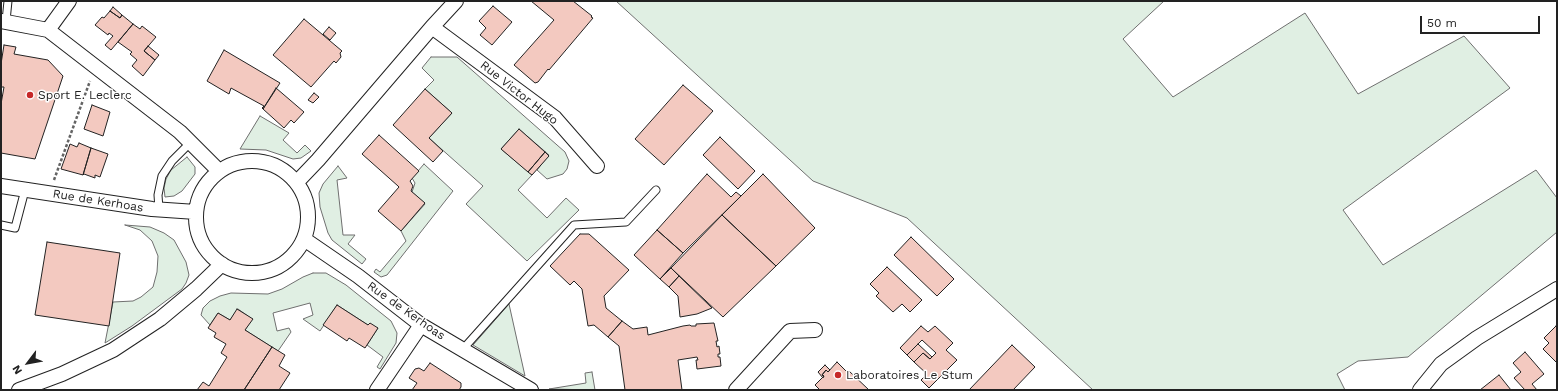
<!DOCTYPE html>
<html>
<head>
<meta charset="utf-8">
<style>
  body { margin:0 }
  #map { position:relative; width:1558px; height:391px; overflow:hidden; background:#fff; font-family:"Work Sans",sans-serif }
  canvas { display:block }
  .frame { position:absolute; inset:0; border:2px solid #222; pointer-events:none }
  .north { position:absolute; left:8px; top:343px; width:40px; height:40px; -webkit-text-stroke:3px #fff; paint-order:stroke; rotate:238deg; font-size:11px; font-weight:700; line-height:16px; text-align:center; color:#222 }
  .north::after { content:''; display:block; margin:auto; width:14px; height:18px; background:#222; clip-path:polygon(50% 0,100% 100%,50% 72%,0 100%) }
  .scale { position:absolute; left:1420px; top:16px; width:120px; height:18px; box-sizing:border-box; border:2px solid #222; border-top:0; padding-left:5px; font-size:12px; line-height:14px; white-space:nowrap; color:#222; -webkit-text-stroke:3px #fff; paint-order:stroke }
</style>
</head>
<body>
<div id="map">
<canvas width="1558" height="391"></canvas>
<div class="frame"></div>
<div class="north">N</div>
<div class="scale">50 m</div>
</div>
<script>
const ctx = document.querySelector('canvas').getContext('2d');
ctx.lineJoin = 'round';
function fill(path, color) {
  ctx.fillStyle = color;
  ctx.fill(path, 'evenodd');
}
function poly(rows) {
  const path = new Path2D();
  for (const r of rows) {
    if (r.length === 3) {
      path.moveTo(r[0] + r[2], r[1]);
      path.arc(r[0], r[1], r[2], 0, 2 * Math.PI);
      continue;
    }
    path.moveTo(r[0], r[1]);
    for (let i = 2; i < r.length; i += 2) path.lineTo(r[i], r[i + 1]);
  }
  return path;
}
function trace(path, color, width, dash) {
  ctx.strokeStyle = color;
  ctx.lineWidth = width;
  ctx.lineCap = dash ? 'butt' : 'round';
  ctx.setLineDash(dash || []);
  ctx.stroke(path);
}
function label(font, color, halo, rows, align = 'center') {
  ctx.font = font + ' "Work Sans",sans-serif';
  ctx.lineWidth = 3;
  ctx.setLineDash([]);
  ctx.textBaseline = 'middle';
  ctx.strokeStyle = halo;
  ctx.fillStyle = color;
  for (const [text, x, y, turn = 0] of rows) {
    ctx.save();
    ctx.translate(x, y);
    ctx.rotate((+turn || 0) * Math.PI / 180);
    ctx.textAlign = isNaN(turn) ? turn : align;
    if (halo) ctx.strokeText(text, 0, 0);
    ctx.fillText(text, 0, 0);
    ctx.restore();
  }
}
const green = poly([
  [616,1,1164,1,1123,39,1173,97,1305,13,1358,94,1464,36,1510,88,1343,210,1383,265,1536,170,1557,198,1557,232,1408,357,1358,361,1337,374,1345,390,1093,390,907,218,813,181,616,1],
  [431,57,457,57,565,152,569,161,567,169,563,174,547,179,537,170,549,155,519,129,501,149,532,175,518,190,547,218,566,198,579,210,527,261,466,204,483,186,429,138,452,113,425,89,434,80,422,68,431,57],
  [260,116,289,133,283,140,297,153,305,145,311,151,301,158,293,159,266,150,240,149,260,116],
  [187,157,195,167,195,174,182,191,174,196,165,197,164,188,166,179,171,170,187,157],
  [424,164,453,191,387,275,381,277,374,272,376,269,380,272,406,241,401,231,425,204,412,192,415,183,412,178,424,164],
  [338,166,347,178,337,180,343,235,355,235,348,244,366,259,362,264,332,240,328,233,320,207,319,193,323,184,338,166],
  [125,225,150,227,164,233,174,240,186,262,189,275,186,283,182,289,132,326,105,343,113,302,133,301,141,297,153,287,157,272,158,256,152,241,140,230,125,225],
  [313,273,326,273,346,285,391,321,397,333,396,343,380,369,377,367,383,357,367,345,378,328,368,325,337,305,320,331,303,319,313,315,310,303,273,313,277,331,289,328,291,332,278,351,245,330,252,319,238,309,230,320,218,313,210,325,201,315,203,308,210,301,220,296,231,293,268,294,282,289,303,277,313,273],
  [509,304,525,376,473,345,509,304],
  [592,372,595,390,549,389,586,383,585,373,592,372]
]);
fill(green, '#e0efe3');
trace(green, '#6f6f6f', 1);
const building = poly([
  [531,1,573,1,592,16,591,17,593,18,549,70,548,69,538,82,535,83,514,65,554,20,531,1],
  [493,6,512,22,492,45,480,35,486,28,479,21,493,6],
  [113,7,122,15,120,18,110,11,113,7],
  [110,11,120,18,122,15,133,24,111,50,105,45,113,36,109,33,108,35,95,25,102,17,104,18,110,11],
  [304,19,342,51,340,53,341,57,336,63,334,61,311,87,273,55,304,19],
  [133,24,140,29,142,26,156,37,144,51,155,60,143,76,132,66,137,60,130,54,132,52,118,42,133,24],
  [329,27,336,33,330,40,323,34,329,27],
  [4,45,16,47,14,54,48,60,63,76,35,159,1,153,1,104,4,87,1,87,1,64,4,45],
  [148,46,159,55,155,60,144,51,148,46],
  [224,50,280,83,263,109,262,108,264,106,231,88,229,94,207,81,224,50],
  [683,85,713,111,664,165,635,139,683,85],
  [276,88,304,112,294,123,291,120,284,128,263,109,276,88],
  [425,89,452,113,429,138,443,151,433,162,393,125,425,89],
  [314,93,319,97,313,103,308,100,314,93],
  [92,105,110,112,103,136,84,129,92,105],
  [519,129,545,152,528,172,501,149,519,129],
  [379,135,419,171,410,181,413,186,411,191,425,203,401,231,378,211,399,187,398,186,362,154,379,135],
  [720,137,755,171,738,189,703,155,720,137],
  [79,143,91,148,83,175,61,169,70,144,77,147,79,143],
  [91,148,108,154,100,177,95,175,95,178,84,174,83,175,91,148],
  [545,152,549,156,532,175,528,172,545,152],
  [707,174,731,197,736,192,741,196,683,253,657,230,707,174],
  [763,174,815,228,776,266,722,215,763,174],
  [722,215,776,266,723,317,671,268,722,215],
  [657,230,683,253,660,279,634,255,657,230],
  [580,234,589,234,629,270,604,296,606,308,622,321,608,337,594,325,588,326,582,289,574,281,570,285,550,266,580,234],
  [911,237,954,279,937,296,894,255,911,237],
  [47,242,120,253,109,326,35,315,47,242],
  [887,267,922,300,910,312,902,304,893,312,876,296,879,293,870,284,887,267],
  [671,268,679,276,669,287,660,279,671,268],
  [679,276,712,308,697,314,680,317,678,296,669,287,679,276],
  [337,305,368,325,370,323,378,328,365,348,349,338,347,341,323,325,337,305],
  [237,309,253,319,245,330,272,347,244,390,197,390,203,382,209,386,227,357,221,353,226,344,214,337,216,333,208,328,218,313,230,320,237,309],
  [622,321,633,329,647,327,648,335,683,326,690,325,691,326,696,326,696,324,714,323,718,341,716,341,717,347,719,346,720,354,718,354,718,357,720,357,721,366,697,369,696,360,698,360,697,357,678,360,682,390,625,390,619,346,608,337,622,321],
  [921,326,928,332,935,326,953,343,946,350,957,360,929,388,921,380,927,374,914,362,923,353,930,359,936,353,922,340,907,355,900,348,921,326],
  [1556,326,1557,327,1557,363,1543,349,1549,343,1544,338,1556,326],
  [918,344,932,357,930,359,923,353,914,362,907,355,918,344],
  [1012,345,1035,367,1013,390,969,390,1012,345],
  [272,347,285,355,279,366,290,373,279,390,244,390,272,347],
  [1525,352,1544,374,1532,384,1537,390,1525,390,1514,378,1521,372,1513,363,1525,352],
  [837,362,848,373,849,371,869,390,820,390,815,385,824,376,822,375,826,370,828,372,837,362],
  [430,363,461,383,461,387,459,390,412,390,417,383,409,378,415,369,419,368,424,371,430,363],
  [825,365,830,370,828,372,826,370,822,375,824,376,823,378,818,372,825,365],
  [1499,375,1511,390,1480,390,1499,375]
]);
fill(building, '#f3c9c0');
trace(building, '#222', 1);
const service = poly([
  [6,21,8,1],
  [159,209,158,195,162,176,172,161,191,142],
  [1,225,15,228,25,190],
  [463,349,574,225,626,222,656,190]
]);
const minor = poly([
  [1,21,48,30,180,132,219,171],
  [432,27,456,1],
  [48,30,69,1],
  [252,217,56],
  [297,182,318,160,432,27,555,118,597,166],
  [1,186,152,209,196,212],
  [304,239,358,276,421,325,531,390],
  [19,390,62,374,113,350,160,319,196,289,222,264],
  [377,390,421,325],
  [736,390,790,331,815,330],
  [1420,390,1441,364,1477,338,1557,289]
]);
trace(service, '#222', 9);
trace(minor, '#222', 16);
trace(poly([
  [54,180,90,81]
]), '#646464', 2.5, [3, 2]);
trace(service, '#fff', 7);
trace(minor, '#fff', 14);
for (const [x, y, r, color] of [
  [30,95,4,"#c62828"],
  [838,375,4,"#c62828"]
]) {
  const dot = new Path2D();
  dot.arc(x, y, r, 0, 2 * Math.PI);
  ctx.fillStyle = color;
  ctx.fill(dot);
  trace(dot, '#fff', 1.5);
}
label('12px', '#222', '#fff', [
  ["Rue Victor Hugo",519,93,38],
  ["Rue de Kerhoas",98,201,9],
  ["Rue de Kerhoas",406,311,35]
]);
label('12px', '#222', '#fff', [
  ["Sport E. Leclerc",38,95],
  ["Laboratoires Le Stum",846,375]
], 'left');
</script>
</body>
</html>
